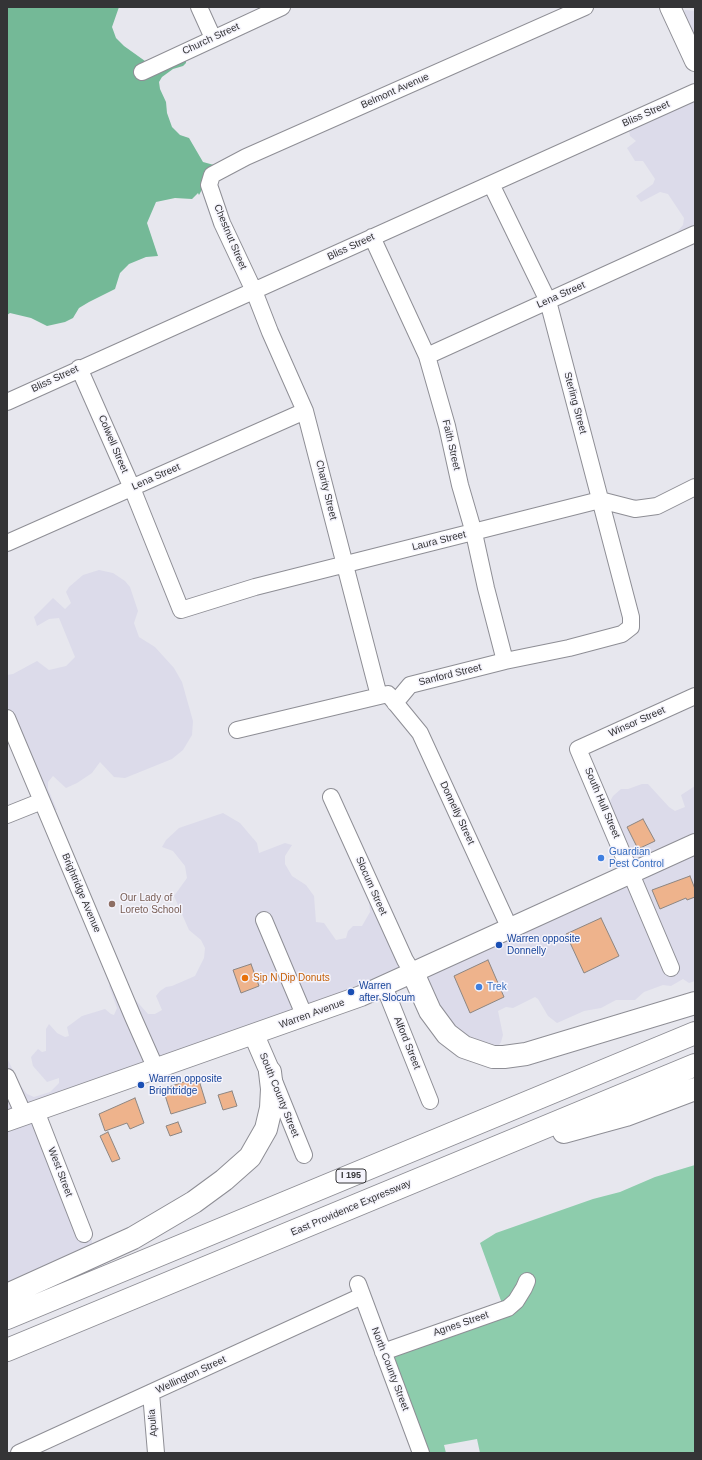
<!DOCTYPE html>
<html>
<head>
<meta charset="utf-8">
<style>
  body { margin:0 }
  #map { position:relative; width:702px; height:1460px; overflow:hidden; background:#e7e7ee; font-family:Arial,sans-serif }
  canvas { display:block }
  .frame { position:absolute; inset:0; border:8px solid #343436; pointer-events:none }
</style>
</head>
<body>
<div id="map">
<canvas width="702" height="1460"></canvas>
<div class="frame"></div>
</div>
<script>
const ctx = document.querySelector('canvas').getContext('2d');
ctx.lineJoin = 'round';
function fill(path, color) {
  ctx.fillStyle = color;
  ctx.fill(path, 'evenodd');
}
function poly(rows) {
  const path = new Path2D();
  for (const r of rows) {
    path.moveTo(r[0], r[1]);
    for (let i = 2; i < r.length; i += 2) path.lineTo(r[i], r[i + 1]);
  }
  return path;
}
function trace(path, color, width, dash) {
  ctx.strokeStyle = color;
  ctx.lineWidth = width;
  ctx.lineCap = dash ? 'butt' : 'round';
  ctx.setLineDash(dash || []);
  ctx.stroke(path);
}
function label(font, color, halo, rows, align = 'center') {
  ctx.font = font + ' Arial,sans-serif';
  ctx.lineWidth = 3;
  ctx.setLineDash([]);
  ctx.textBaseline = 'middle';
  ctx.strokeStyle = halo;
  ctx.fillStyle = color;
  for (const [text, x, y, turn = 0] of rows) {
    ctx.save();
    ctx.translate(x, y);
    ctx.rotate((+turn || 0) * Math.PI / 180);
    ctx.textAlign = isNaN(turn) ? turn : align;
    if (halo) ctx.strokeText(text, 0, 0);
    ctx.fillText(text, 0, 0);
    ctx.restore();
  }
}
fill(poly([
  [685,10,695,11,695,59,683,15],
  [695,94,695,240,672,238,683,225,684,218,668,194,660,192,641,202,636,196,653,184,655,179,643,161,635,161,627,148,636,141,630,136,628,125],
  [99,570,113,573,125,581,130,587,138,611,134,623,139,637,155,647,174,668,182,682,193,721,192,735,183,750,172,759,125,778,114,777,100,762,92,773,77,783,66,788,53,776,48,782,48,789,57,810,54,810,7,716,7,675,13,674,37,661,49,670,66,666,75,657,59,618,49,619,37,626,34,617,53,598,65,609,71,603,66,592,69,587,83,575],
  [642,784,648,784,669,807,675,811,685,807,681,795,695,786,695,981,689,983,683,979,671,986,663,985,644,992,635,1000,616,1000,601,1008,584,1011,557,1023,548,1016,538,999,535,997,513,1008,506,1007,498,1011,503,1035,501,1042,494,1053,443,1021,421,966,629,870,605,811,613,796,621,789,628,789],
  [223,813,240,823,257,843,259,853,285,843,292,845,285,856,285,864,292,876,306,885,314,896,316,922,324,923,336,940,346,938,348,931,353,926,362,926,370,912,369,902,375,903,414,967,39,1105,92,1241,91,1252,7,1284,7,1062,8,1060,20,1085,27,1094,34,1097,50,1092,59,1083,59,1078,47,1082,33,1066,31,1057,38,1049,42,1052,46,1051,46,1029,49,1024,57,1033,65,1037,69,1036,67,1027,82,1016,105,1009,111,1014,114,1015,117,1008,109,986,110,984,132,996,148,1014,155,1014,162,1010,156,996,160,991,166,987,172,986,195,976,204,958,205,948,201,940,189,930,174,896,187,878,185,866,173,851,162,847,166,840,179,828]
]), '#dcdbea');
fill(poly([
  [695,1165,695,1453,480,1453,477,1439,444,1445,446,1453,421,1453,383,1347,504,1309,480,1243,496,1233,593,1199,620,1192,655,1177]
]), '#8dccac');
fill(poly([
  [7,7,119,7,112,27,116,38,124,46,145,61,152,59,186,60,186,63,183,66,173,69,162,77,159,82,160,89,166,102,167,113,172,127,180,135,189,138,203,162,214,165,214,167,199,195,198,193,192,199,175,198,156,202,147,223,158,256,146,257,129,264,120,273,115,289,89,302,79,308,73,318,65,322,47,326,31,318,10,313,7,315]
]), '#74b997');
const building = poly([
  [643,819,655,841,638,849,627,827,643,819],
  [690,876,695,889,695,897,687,900,686,898,660,909,652,890,690,876],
  [601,918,619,956,584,973,566,934,601,918],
  [488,960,504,997,470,1013,454,976,488,960],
  [251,964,259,986,241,993,233,970,251,964],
  [198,1077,206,1103,171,1114,163,1089,198,1077],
  [232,1091,237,1106,223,1110,218,1095,232,1091],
  [135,1098,144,1123,130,1129,127,1123,105,1131,99,1114,135,1098],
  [178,1122,182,1132,170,1136,166,1126,178,1122],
  [108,1132,120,1159,112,1162,100,1136,108,1132]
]);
fill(building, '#eeb38c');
trace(building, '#8d8682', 1);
const minor = poly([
  [199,7,213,38],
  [142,72,282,7],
  [372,237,427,356,447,426,460,485,474,533,486,588,505,661],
  [427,356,695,234],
  [79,368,132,488,181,610,255,587,600,500,635,509,657,506,695,487],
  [7,402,695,92],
  [7,543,305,411],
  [379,696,305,411,270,332,254,291,222,223,209,185,212,175,246,157,585,7],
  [395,703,410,685,505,661,569,648,622,634,631,627,631,617,548,301,491,184],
  [7,718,133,1017,156,1069],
  [237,730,388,694,420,733,510,929],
  [331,797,405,960,413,973],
  [7,815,42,801],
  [264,920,305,1017],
  [671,968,578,749,695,696],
  [384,986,430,1101],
  [7,1077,24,1115],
  [274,1081,304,1155],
  [36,1111,84,1234],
  [358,1284,421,1453],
  [383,1352,508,1308,516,1301,524,1288,527,1281],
  [151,1393,156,1453],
  [19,1453,362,1296]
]);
const major = poly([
  [670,7,695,61],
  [254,1035,270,1072],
  [7,1121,361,996,695,844]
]);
const highway = poly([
  [413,973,430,1011,447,1034,464,1047,493,1057,504,1057,526,1054,695,1003],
  [564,1132,626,1115,695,1089],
  [7,1295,133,1238,194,1202,224,1180,250,1157,266,1129,271,1108,272,1089,270,1072],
  [7,1318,695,1033],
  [7,1350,695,1065]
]);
trace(minor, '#8e8e95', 18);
trace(major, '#8e8e95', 22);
trace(highway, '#8e8e95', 24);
trace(minor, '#fff', 16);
trace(major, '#fff', 20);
trace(highway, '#fff', 22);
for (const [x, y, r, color] of [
  [601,858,4,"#3f7fe0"],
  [112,904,4,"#8d6e63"],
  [499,945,4,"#1a4fb4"],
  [245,978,4,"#e8710a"],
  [479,987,4,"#3f7fe0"],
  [351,992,4,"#1a4fb4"],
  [141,1085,4,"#1a4fb4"]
]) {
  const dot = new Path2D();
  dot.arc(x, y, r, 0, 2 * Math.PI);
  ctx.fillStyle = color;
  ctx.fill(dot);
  trace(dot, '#f5f4fc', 1.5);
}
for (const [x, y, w] of [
  [351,1176,30]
]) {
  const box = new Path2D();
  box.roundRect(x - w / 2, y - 7, w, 14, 3);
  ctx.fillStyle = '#f5f4fc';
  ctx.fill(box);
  trace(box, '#343436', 1);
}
label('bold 9px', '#343436', null, [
  ["I 195",351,1176]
]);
label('10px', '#343436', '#f5f4fc', [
  ["Church Street",211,39,-25],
  ["Belmont Avenue",395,91,-24],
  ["Bliss Street",646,114,-24],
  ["Chestnut Street",230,237,67],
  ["Bliss Street",351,247,-25],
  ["Lena Street",561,295,-24],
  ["Bliss Street",55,379,-25],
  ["Sterling Street",575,403,75],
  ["Colwell Street",113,444,67],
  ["Faith Street",451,445,77],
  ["Lena Street",156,477,-24],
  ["Charity Street",326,490,76],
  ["Laura Street",439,541,-14],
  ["Sanford Street",450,675,-14],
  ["Winsor Street",637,722,-24],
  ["South Hull Street",602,803,67],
  ["Donnelly Street",457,813,65],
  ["Slocum Street",371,886,66],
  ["Brightridge Avenue",81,893,67],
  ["Warren Avenue",312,1014,-20],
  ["Alford Street",407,1043,68],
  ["South County Street",279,1095,68],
  ["West Street",60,1172,69],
  ["East Providence Expressway",351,1208,-23],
  ["Agnes Street",461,1324,-19],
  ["North County Street",390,1369,69],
  ["Wellington Street",191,1375,-25],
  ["Apulia",153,1423,-95]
]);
label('10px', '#366cbe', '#f5f4fc', [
  ["Guardian",609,852],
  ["Pest Control",609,864],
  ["Trek",487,987]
], 'left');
label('10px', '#785e54', '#f5f4fc', [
  ["Our Lady of",120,898],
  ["Loreto School",120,910]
], 'left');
label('10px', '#164399', '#f5f4fc', [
  ["Warren opposite",507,939],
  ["Donnelly",507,951],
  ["Warren",359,986],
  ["after Slocum",359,998],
  ["Warren opposite",149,1079],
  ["Brightridge",149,1091]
], 'left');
label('10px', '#c56008', '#f5f4fc', [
  ["Sip N Dip Donuts",253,978]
], 'left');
</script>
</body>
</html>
